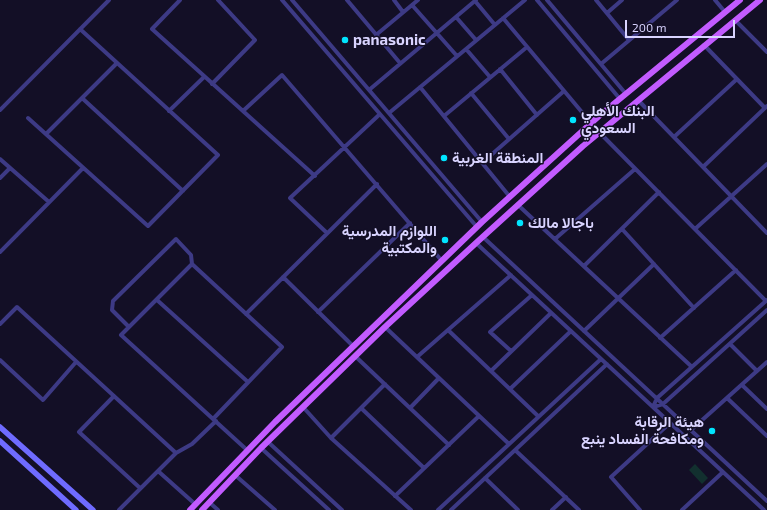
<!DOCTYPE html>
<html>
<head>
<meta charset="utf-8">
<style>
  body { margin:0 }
  #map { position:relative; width:767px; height:510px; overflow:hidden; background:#130f26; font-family:"Exo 2",sans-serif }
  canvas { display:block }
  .scale { position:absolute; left:625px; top:20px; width:110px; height:18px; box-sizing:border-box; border:2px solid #d9d4ff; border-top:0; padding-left:5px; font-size:12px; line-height:14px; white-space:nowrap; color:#d9d4ff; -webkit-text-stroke:3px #130f26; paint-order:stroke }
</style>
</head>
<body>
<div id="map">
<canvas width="767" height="510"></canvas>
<div class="scale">200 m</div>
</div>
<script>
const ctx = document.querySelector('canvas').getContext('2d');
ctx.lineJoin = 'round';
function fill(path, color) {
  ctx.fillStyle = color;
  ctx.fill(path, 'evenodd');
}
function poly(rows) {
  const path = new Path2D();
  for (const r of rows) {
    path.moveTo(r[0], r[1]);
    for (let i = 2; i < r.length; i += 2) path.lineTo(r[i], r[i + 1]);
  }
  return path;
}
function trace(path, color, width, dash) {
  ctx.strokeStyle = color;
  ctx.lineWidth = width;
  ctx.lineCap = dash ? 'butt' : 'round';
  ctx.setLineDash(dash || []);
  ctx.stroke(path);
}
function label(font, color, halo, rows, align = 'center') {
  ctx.font = font + ' "Exo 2",Vazirmatn,sans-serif';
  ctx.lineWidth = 3;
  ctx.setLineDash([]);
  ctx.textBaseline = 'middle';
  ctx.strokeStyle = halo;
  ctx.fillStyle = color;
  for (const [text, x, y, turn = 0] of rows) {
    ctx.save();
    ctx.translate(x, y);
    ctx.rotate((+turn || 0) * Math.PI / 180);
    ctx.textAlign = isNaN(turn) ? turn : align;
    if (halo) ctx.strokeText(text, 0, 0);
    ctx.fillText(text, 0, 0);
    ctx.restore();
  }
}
fill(poly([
  [695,464,708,478,702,484,689,470]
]), '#12302f');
trace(poly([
  [180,0,152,29,315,176],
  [282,0,477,227],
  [292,0,482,222],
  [347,0,400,63],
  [394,0,403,12],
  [537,0,620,99],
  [547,0,626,94],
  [596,0,629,40],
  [715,0,725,12],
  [475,1,495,25],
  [412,5,457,56],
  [607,13,622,0],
  [456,17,476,40],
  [503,18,591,123],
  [735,20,767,52],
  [376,35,418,0],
  [704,45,765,108],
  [466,49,490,77],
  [601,64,677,0],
  [500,69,537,115],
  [212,84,255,40,218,0],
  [420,87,510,197],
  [369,90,476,0],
  [471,93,509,139],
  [82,98,183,191],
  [638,100,767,233],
  [0,110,109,0],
  [169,111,204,77],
  [243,111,282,75,442,261],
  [389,113,525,0],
  [444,116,527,47],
  [28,118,148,226,218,155,80,29],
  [599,132,766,301],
  [46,134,117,63],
  [674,137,737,79],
  [0,159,49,202],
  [482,163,564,91],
  [703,167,767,106],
  [0,178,10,168],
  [518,205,692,367],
  [622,229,694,308],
  [695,229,767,164],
  [327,233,290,198,380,114],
  [483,237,767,501],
  [555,239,635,169],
  [476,243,764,510],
  [0,252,83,168],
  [584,266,659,192],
  [283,277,353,346],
  [157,300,248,382],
  [318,312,410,223],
  [246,314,377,184],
  [0,324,17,307,176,453],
  [129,327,112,310,113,301,176,239,191,255,192,264],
  [385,327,509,444],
  [448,330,538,416],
  [584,331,654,264],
  [660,338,736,270],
  [730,344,757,371],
  [511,351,490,332,532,295],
  [355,356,449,445],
  [417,357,511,275],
  [0,360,43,400,76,362],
  [491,371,551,313],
  [742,385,767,409],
  [510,389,571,331],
  [114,396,79,432,140,488],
  [727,398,767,436],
  [303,407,331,438,411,510],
  [653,407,657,398,767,300],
  [653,407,663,404,767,310],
  [361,408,424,468],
  [410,408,439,378],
  [213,419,282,347,192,264,121,335,213,419,247,450],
  [691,430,767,362],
  [331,438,385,384],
  [267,441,342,510],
  [261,448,329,510],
  [515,450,579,510],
  [158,471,195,504],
  [235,475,275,510],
  [485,478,518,510],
  [395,496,479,416],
  [209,502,218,510],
  [119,510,176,453,192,444,216,421],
  [438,510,601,359],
  [451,510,607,364],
  [552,510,566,497],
  [640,510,611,477,670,423],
  [682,510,723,472]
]), '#3d3a85', 4);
trace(poly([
  [0,427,93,510],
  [0,441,76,510]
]), '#6f6bff', 5.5);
trace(poly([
  [190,510,275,422,482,222,599,116,740,0],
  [202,510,261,448,385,327,476,243,583,146,760,0]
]), '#c25bff', 6);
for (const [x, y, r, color] of [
  [345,40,4,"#00e5ff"],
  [573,120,4,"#00e5ff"],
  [444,158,4,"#00e5ff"],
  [520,223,4,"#00e5ff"],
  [445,240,4,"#00e5ff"],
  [712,431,4,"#00e5ff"]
]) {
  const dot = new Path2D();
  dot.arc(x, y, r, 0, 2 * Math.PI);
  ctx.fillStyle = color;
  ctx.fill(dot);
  trace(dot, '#130f26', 1.5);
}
label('bold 15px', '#d9d4ff', '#130f26', [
  ["panasonic",353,40],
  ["البنك الأهلي",581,111],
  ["السعودي",581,128],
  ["المنطقة الغربية",452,158],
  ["باجالا مالك",528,223],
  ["اللوازم المدرسية",437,231,"right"],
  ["والمكتبية",437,248,"right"],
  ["هيئة الرقابة",704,422,"right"],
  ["ومكافحة الفساد ينبع",704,439,"right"]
], 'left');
</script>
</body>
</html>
